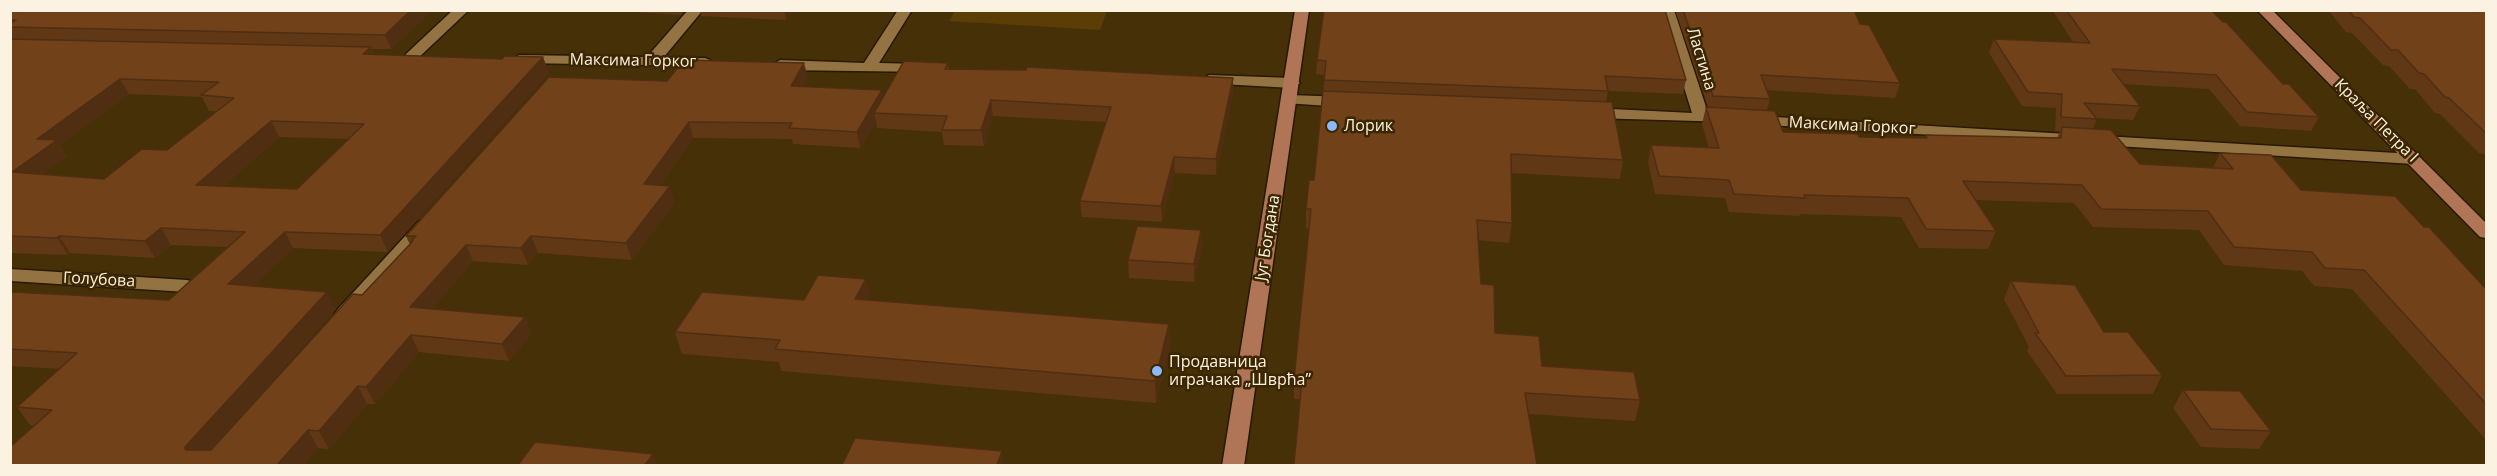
<!DOCTYPE html>
<html>
<head>
<meta charset="utf-8">
<style>
  body { margin:0 }
  #map { position:relative; width:2497px; height:476px; overflow:hidden; background:#463008; font-family:"Open Sans",sans-serif }
  canvas { display:block }
  .frame { position:absolute; inset:0; border:12px solid #fcf2e2; pointer-events:none }
</style>
</head>
<body>
<div id="map">
<canvas width="2497" height="476"></canvas>
<div class="frame"></div>
</div>
<script>
const ctx = document.querySelector('canvas').getContext('2d');
ctx.lineJoin = 'round';
function fill(path, color) {
  ctx.fillStyle = color;
  ctx.fill(path, 'evenodd');
}
function poly(rows) {
  const path = new Path2D();
  for (const r of rows) {
    path.moveTo(r[0], r[1]);
    for (let i = 2; i < r.length; i += 2) path.lineTo(r[i], r[i + 1]);
  }
  return path;
}
function trace(path, color, width, dash) {
  ctx.strokeStyle = color;
  ctx.lineWidth = width;
  ctx.lineCap = dash ? 'butt' : 'round';
  ctx.setLineDash(dash || []);
  ctx.stroke(path);
}
function label(font, color, halo, rows, align = 'center') {
  ctx.font = font + ' "Open Sans",sans-serif';
  ctx.lineWidth = 5;
  ctx.setLineDash([]);
  ctx.textBaseline = 'middle';
  ctx.strokeStyle = halo;
  ctx.fillStyle = color;
  for (const [text, x, y, turn = 0] of rows) {
    ctx.save();
    ctx.translate(x, y);
    ctx.rotate((+turn || 0) * Math.PI / 180);
    ctx.textAlign = isNaN(turn) ? turn : align;
    if (halo) ctx.strokeText(text, 0, 0);
    ctx.fillText(text, 0, 0);
    ctx.restore();
  }
}
fill(poly([
  [955,11,955,10,1107,11,1100,30,949,21]
]), '#5b3e05');
const street = poly([
  [453,10,469,10,416,60,406,60,404,57,406,54,453,10],
  [688,10,703,10,663,58,705,58,710,60,713,63,710,66,519,63,512,59,519,55,647,57,688,10],
  [898,10,912,10,879,63,923,64,931,69,928,72,780,70,772,65,780,60,864,63,898,10],
  [1660,10,1674,10,1708,113,1732,116,1734,119,1732,122,1592,118,1584,113,1592,108,1692,113,1660,10],
  [1209,75,1292,78,1300,83,1292,88,1204,83,1201,80,1209,75],
  [1290,95,1345,97,1353,102,1345,107,1284,103,1282,100,1290,95],
  [1757,116,2414,154,2422,159,2414,164,1751,124,1749,121,1757,116],
  [425,220,431,221,434,225,431,229,352,317,345,319,338,317,335,313,338,309,419,221,425,220],
  [10,269,187,280,194,282,196,286,194,290,187,292,10,281,10,269]
]);
const secondary = poly([
  [1295,10,1309,10,1244,466,1222,466,1295,10],
  [2257,10,2272,10,2486,223,2486,238,2480,237,2257,10]
]);
trace(street, '#281901', 3);
trace(secondary, '#281901', 3);
fill(street, '#937342');
fill(secondary, '#af7556');
fill(poly([
  [10,10,433,10,391,49,372,49,374,54,549,72,388,252,293,248,253,286,336,309,210,450,362,295,410,245,406,236,667,81,808,78,803,86,883,97,948,63,949,69,1233,78,1233,93,1216,175,1175,173,1162,222,1082,217,1080,201,1106,122,993,116,984,146,944,145,942,132,877,128,876,121,860,148,793,144,792,139,693,138,660,185,675,202,632,260,538,253,528,265,473,261,432,309,525,317,532,334,509,361,419,352,375,404,367,404,329,449,318,448,303,465,30,425,17,407,60,369,10,366,10,294,169,300,227,247,171,245,155,258,70,253,68,255,12,253,10,251,10,39,12,39,10,36],
  [129,94,202,97,209,111,216,111,167,150,104,179,42,174,67,156,60,145],
  [279,137,348,139,297,189,223,186],
  [604,10,685,10,681,15],
  [700,10,793,10,786,20,701,16],
  [1675,10,1854,10,1860,24,1900,83,1895,98,1766,90,1770,99,1767,110,1783,132,1859,137,1925,138,1926,135,2057,138,2060,131,2055,131,2056,108,2022,106,1989,53,1994,39,2074,43,2052,10,2211,10,2283,84,2319,117,2311,131,2240,126,2209,89,2123,84,2140,106,2133,120,2097,118,2093,129,2140,164,2213,168,2220,153,2301,190,2424,227,2487,290,2487,441,2352,289,2314,286,2302,271,2224,265,2199,230,2093,227,2074,203,1975,200,1996,231,1988,249,1919,248,1901,217,1800,214,1800,216,1729,212,1725,198,1655,194,1648,162,1651,145,1709,148,1702,124,1706,107,1708,107],
  [2328,10,2487,10,2487,156,2484,154,2479,153,2440,114,2435,113,2415,89,2410,89,2389,66,2383,65,2352,33,2346,32],
  [1317,60,1686,80,1683,94,1608,91,1606,102,1623,160,1620,179,1511,173,1512,223,1509,243,1478,240,1481,284,1495,333,1542,366,1640,400,1635,421,1529,414,1294,464,1300,399,1294,399,1294,379,1309,228,1306,228,1306,209,1314,180,1325,75,1316,74],
  [1201,230,1202,247,1194,282,1129,278,1128,260],
  [866,279,870,300,1169,324,1170,346,1156,403,781,371,779,362,682,354,675,332,804,300],
  [2011,281,2162,375,2153,394,2057,394,2027,351,2029,347,2004,299],
  [2183,390,2271,431,2259,449,2201,447,2173,408]
]), '#613816');
fill(poly([
  [411,10,433,10,391,49,385,35],
  [784,10,793,10,786,20],
  [371,47,377,62,363,54],
  [543,57,549,72,388,252,380,235],
  [804,63,808,78,795,101,791,86],
  [1233,78,1233,93,1216,175,1216,159],
  [120,79,129,94,60,145,67,156,23,188,12,172,37,139],
  [882,90,885,106,874,113,876,121,860,148,857,132],
  [991,100,993,116,984,146,981,130],
  [271,121,279,137,205,201,196,185],
  [689,122,693,138,649,200,644,184],
  [1174,157,1175,173,1162,222,1161,206],
  [670,186,675,202,632,260,626,243],
  [161,228,171,245,155,258,145,241],
  [1201,230,1202,247,1194,282,1194,264],
  [285,232,293,248,237,301,228,284],
  [59,236,70,253,68,255,57,238],
  [531,236,538,253,528,265,521,248],
  [466,245,473,261,419,324,410,307],
  [866,279,871,301,855,299],
  [327,292,336,309,196,465,184,448],
  [525,317,532,334,509,361,502,344],
  [1169,324,1170,346,1156,403,1155,381],
  [411,335,419,352,375,404,366,387],
  [358,386,367,404,329,449,319,431],
  [308,430,318,448,303,465,277,465],
  [1002,451,1004,465,997,465],
  [653,454,657,465,645,465]
]), '#4f2e12');
const building = poly([
  [10,10,411,10,385,35,10,27,10,24,16,20,10,20,10,10],
  [1324,10,1665,10,1686,80,1605,76,1608,91,1324,80,1326,61,1317,60,1324,10],
  [1683,10,1854,10,1860,24,1869,25,1900,83,1761,75,1770,99,1713,96,1683,10],
  [2066,10,2211,10,2223,22,2226,22,2283,84,2289,84,2319,117,2247,112,2216,75,2112,69,2140,106,2084,103,2097,119,2061,117,2062,94,2028,92,1994,39,2090,43,2066,10],
  [2348,10,2487,10,2487,134,2449,98,2445,97,2424,74,2419,73,2398,50,2391,50,2360,18,2354,17,2348,10],
  [10,39,371,47,363,54,502,59,505,56,543,57,380,235,285,232,228,284,327,292,184,448,186,450,211,450,353,294,362,295,413,241,411,241,416,236,406,236,549,77,667,81,684,60,804,63,791,86,882,90,857,132,789,128,792,123,689,122,644,184,670,186,626,243,531,236,521,248,466,245,410,307,525,317,502,344,411,335,366,387,358,386,319,431,308,430,277,465,10,465,10,447,52,410,17,407,77,353,10,349,10,294,13,292,169,300,245,232,161,228,145,241,59,236,57,238,10,236,10,39],
  [120,79,219,82,201,95,234,98,167,150,142,149,104,179,12,172,57,140,37,139,120,79],
  [271,121,364,124,297,189,196,185,271,121],
  [904,61,948,63,945,69,1026,70,1027,67,1233,78,1216,159,1174,157,1161,206,1080,201,1111,107,991,100,981,130,942,130,947,116,874,113,904,61],
  [1323,91,1612,102,1623,160,1511,154,1512,223,1477,220,1481,284,1494,285,1495,333,1539,336,1542,366,1634,372,1640,400,1525,393,1537,465,1282,465,1283,464,1294,464,1302,379,1294,379,1311,209,1306,209,1309,180,1314,180,1323,91],
  [1706,107,1775,111,1783,132,1858,134,1859,137,1927,138,1926,135,2061,138,2062,127,2111,130,2140,164,2233,169,2220,153,2271,155,2301,190,2395,196,2424,227,2429,227,2487,290,2487,405,2364,270,2325,268,2312,252,2234,247,2208,211,2101,209,2082,185,1963,181,1996,231,1926,229,1908,198,1804,195,1805,198,1734,194,1729,180,1659,176,1651,145,1719,148,1706,107],
  [1137,226,1201,230,1194,264,1128,260,1137,226],
  [818,275,866,279,855,299,1169,324,1155,381,775,349,780,340,675,332,702,292,804,300,818,275],
  [2011,281,2075,285,2104,332,2128,332,2162,375,2066,376,2035,333,2039,333,2011,281],
  [2183,390,2240,391,2271,431,2211,429,2183,390],
  [855,438,1002,451,997,465,842,465,855,438],
  [535,442,653,454,645,465,518,465,535,442]
]);
fill(building, '#714119');
trace(building, '#4f2e12', 1.5);
for (const [x, y, r, color] of [
  [1332,126,6,"#8bbafc"],
  [1157,371,6,"#8bbafc"]
]) {
  const dot = new Path2D();
  dot.arc(x, y, r, 0, 2 * Math.PI);
  ctx.fillStyle = color;
  ctx.fill(dot);
  trace(dot, '#3b2600', 2);
}
label('16px', '#fcf2e2', '#3b2600', [
  ["Ластина",1701,59,73],
  ["Максима Горког",633,61,1],
  ["Краља Петра I",2376,121,45],
  ["Максима Горког",1852,126,3],
  ["Југ Богдана",1268,238,-81],
  ["Голубова",99,280,3]
]);
label('16px', '#fcf2e2', '#3b2600', [
  ["Лорик",1344,126],
  ["Продавница",1169,362],
  ["играчака „Шврћа”",1169,380]
], 'left');
</script>
</body>
</html>
